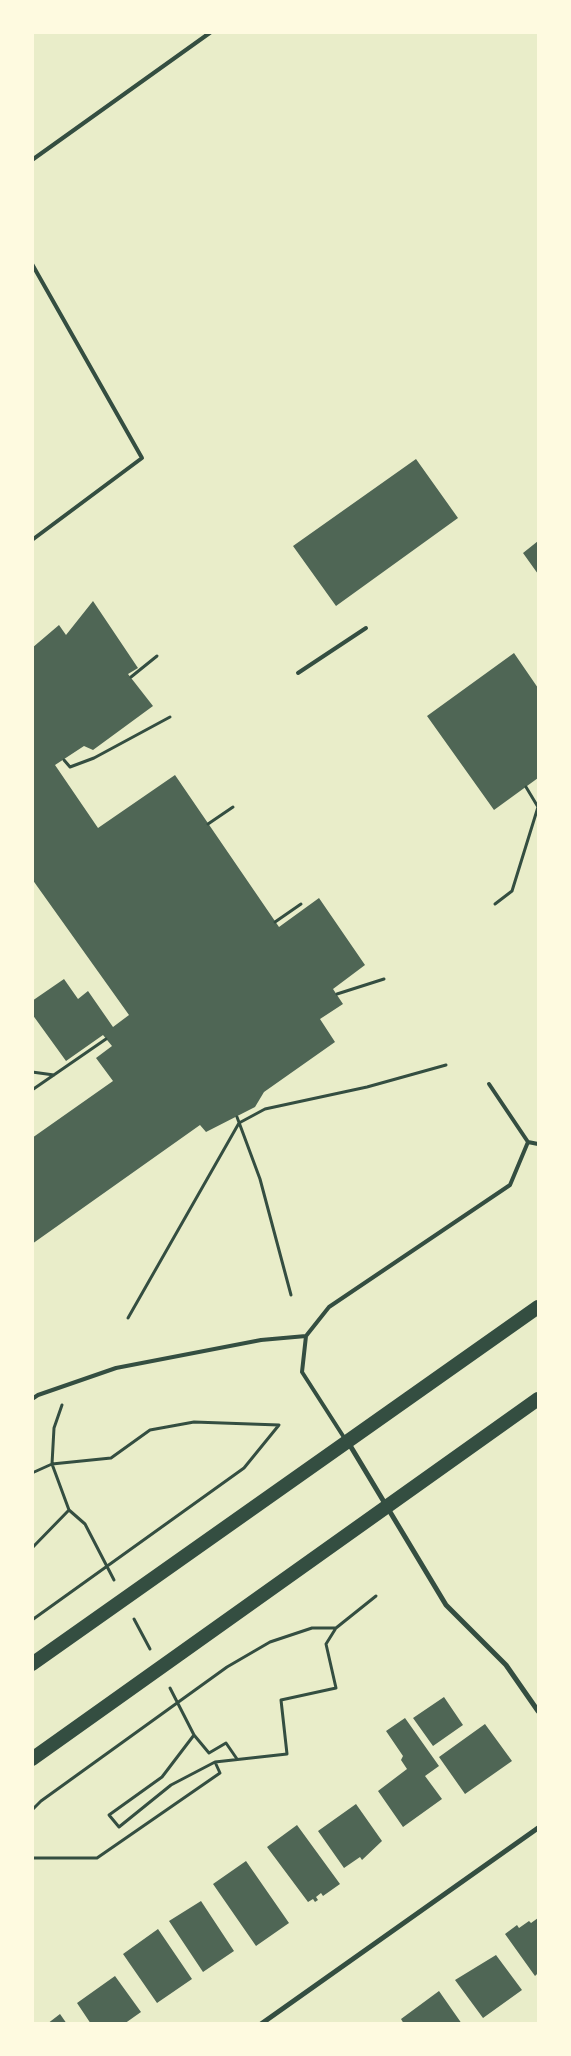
<!DOCTYPE html>
<html>
<head>
<meta charset="utf-8">
<style>
  body { margin:0 }
  #map { position:relative; width:571px; height:2056px; overflow:hidden; background:#e9edc9; font-family:"Titillium Web",sans-serif }
  canvas { display:block }
  .frame { position:absolute; inset:0; border:34px solid #fefae0; pointer-events:none }
</style>
</head>
<body>
<div id="map">
<canvas width="571" height="2056"></canvas>
<div class="frame"></div>
</div>
<script>
const ctx = document.querySelector('canvas').getContext('2d');
ctx.lineJoin = 'round';
function fill(path, color) {
  ctx.fillStyle = color;
  ctx.fill(path, 'evenodd');
}
function poly(rows) {
  const path = new Path2D();
  for (const r of rows) {
    path.moveTo(r[0], r[1]);
    for (let i = 2; i < r.length; i += 2) path.lineTo(r[i], r[i + 1]);
  }
  return path;
}
function trace(path, color, width, dash) {
  ctx.strokeStyle = color;
  ctx.lineWidth = width;
  ctx.lineCap = dash ? 'butt' : 'round';
  ctx.setLineDash(dash || []);
  ctx.stroke(path);
}
fill(poly([
  [416,459,458,518,336,606,293,546],
  [538,541,538,574,523,553],
  [93,601,138,668,128,674,153,706,93,750,84,746,55,765,98,828,175,775,279,927,319,898,365,965,333,989,343,1004,320,1019,335,1042,264,1092,255,1107,206,1132,200,1125,32,1244,32,1138,113,1081,96,1058,112,1046,103,1035,66,1061,32,1014,32,1001,64,979,78,999,88,991,113,1027,129,1015,32,879,32,648,59,625,66,635],
  [514,653,538,688,538,778,494,810,427,716],
  [444,1697,463,1725,433,1746,413,1718],
  [405,1718,439,1766,425,1776,442,1799,403,1827,378,1791,407,1769,401,1760,403,1756,386,1731],
  [485,1724,512,1761,465,1794,439,1757],
  [356,1804,382,1841,362,1860,360,1857,344,1868,318,1831],
  [297,1825,340,1884,323,1896,321,1893,316,1897,318,1900,315,1902,313,1899,308,1902,267,1847],
  [246,1861,289,1923,256,1946,213,1884],
  [201,1901,234,1951,203,1972,169,1921],
  [538,1918,538,1973,535,1976,505,1934,517,1925,519,1928,529,1921,531,1923],
  [158,1929,192,1979,157,2003,123,1954],
  [496,1955,522,1990,483,2018,455,1980],
  [115,1976,141,2012,124,2024,91,2024,77,2003],
  [439,1991,462,2024,404,2024,401,2019],
  [60,2014,67,2024,47,2024]
]), '#4f6655');
trace(poly([
  [131,677,157,656],
  [64,760,70,767,94,758,170,717],
  [208,824,233,807],
  [495,904,512,891,538,807,526,787],
  [275,922,301,904],
  [337,994,384,979],
  [32,1072,54,1075],
  [32,1090,106,1039],
  [237,1117,260,1179,291,1295],
  [128,1318,239,1123,265,1109,367,1087,446,1065],
  [62,1405,54,1428,52,1464,69,1510],
  [32,1473,52,1464,111,1458,150,1430,194,1422,279,1425],
  [32,1548,69,1510,85,1524,114,1580],
  [134,1619,150,1649],
  [32,1620,244,1468,279,1425],
  [170,1688,194,1735,209,1753,226,1743,237,1759],
  [194,1735,162,1777,109,1815,119,1827,171,1785,215,1762,287,1754,281,1700,336,1688,326,1644,336,1628,376,1596],
  [32,1810,41,1801,227,1667,270,1642,312,1628,336,1628],
  [32,1858,97,1858,220,1773,215,1762]
]), '#344e41', 3);
trace(poly([
  [32,160,211,32],
  [32,264,142,458,32,540],
  [298,673,366,628],
  [489,1084,528,1142,538,1144],
  [32,1399,38,1395,116,1368,261,1340,306,1336],
  [345,1439,302,1372,306,1336,329,1307,510,1185,528,1142]
]), '#344e41', 4);
trace(poly([
  [348,1442,446,1605,506,1665,538,1711],
  [261,2024,538,1828]
]), '#344e41', 5);
trace(poly([
  [32,1664,538,1307],
  [32,1759,538,1399]
]), '#344e41', 14);
</script>
</body>
</html>
